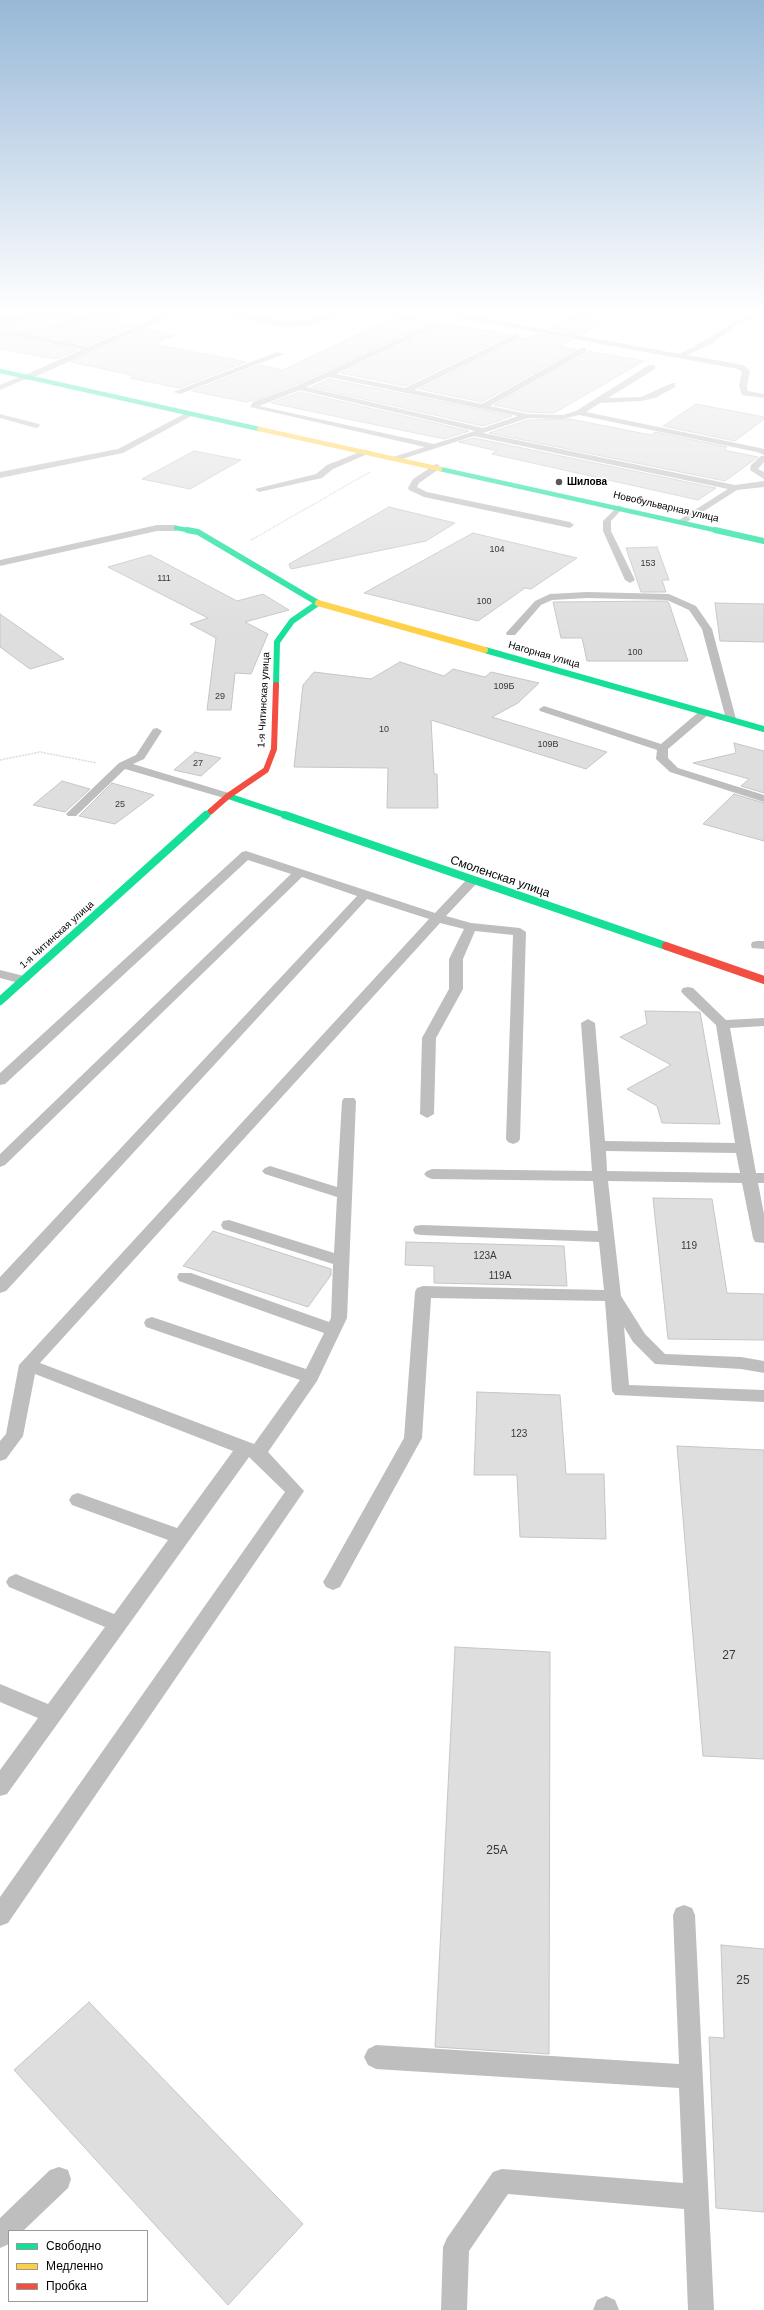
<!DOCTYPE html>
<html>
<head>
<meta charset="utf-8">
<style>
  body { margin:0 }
  #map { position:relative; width:764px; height:2310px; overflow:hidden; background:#fff; font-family:Arial,sans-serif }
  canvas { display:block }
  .legend { position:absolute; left:8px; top:2230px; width:140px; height:72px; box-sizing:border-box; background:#fff; border:1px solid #999; margin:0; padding:5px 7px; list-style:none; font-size:12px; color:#000 }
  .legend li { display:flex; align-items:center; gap:8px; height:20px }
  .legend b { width:20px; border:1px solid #999 }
</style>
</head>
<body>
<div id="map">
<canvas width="764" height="2310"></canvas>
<ul class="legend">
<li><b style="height:5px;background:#16e098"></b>Свободно</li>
<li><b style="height:5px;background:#ffcf43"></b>Медленно</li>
<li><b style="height:5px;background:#f24e42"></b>Пробка</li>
</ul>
</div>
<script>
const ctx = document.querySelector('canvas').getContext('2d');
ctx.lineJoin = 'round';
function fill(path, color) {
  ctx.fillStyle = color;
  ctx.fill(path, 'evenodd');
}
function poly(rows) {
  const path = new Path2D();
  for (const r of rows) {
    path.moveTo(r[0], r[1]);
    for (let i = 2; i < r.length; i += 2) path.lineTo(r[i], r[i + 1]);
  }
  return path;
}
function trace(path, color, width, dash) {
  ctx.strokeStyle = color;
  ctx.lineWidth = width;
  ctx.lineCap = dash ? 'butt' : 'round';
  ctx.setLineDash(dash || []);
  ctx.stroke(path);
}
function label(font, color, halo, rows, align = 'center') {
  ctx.font = font + ' Arial,sans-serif';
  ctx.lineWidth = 3.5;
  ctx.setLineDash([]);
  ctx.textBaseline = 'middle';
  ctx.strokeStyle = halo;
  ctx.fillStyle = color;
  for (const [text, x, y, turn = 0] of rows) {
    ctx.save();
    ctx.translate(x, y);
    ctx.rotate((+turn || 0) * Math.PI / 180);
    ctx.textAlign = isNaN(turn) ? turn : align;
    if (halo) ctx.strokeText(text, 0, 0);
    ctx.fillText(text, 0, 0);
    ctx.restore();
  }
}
const building = poly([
  [0,312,27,312,0,320,0,312],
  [42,312,88,312,54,326,61,328,102,312,134,312,134,314,112,322,132,326,88,345,7,329,2,332,4,335,77,350,56,359,0,349,0,327,42,312],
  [580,312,592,312,599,325,582,335,548,328,580,312],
  [398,315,510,335,405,386,341,373,437,327,437,325,433,323,295,385,255,400,246,402,192,391,260,365,283,370,398,315],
  [146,329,175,335,154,344,246,362,179,388,130,378,135,376,71,362,146,329],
  [537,334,571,340,560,346,576,349,482,402,419,389,520,338,527,339,537,334],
  [588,351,644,361,554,413,527,412,494,405,587,353,588,351],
  [329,379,483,410,512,416,483,426,311,387,329,379],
  [300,392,469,431,444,439,271,403,300,392],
  [696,404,764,417,764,419,735,441,663,426,696,404],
  [570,419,651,435,655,432,727,447,724,450,758,457,725,481,489,433,528,420,570,419],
  [474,438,716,488,698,500,492,454,497,451,459,442,474,438],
  [194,451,241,460,190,489,142,479,194,451],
  [389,507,455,523,426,541,291,569,289,564,389,507],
  [473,533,577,558,531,589,525,588,478,621,364,593,473,533],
  [657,547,669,580,662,580,666,592,641,592,626,548,657,547],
  [150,555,237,601,263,594,289,610,245,622,268,634,251,674,235,673,231,710,207,710,216,638,190,624,208,618,108,567,150,555],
  [667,601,669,603,688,661,587,661,582,638,561,638,553,602,667,601],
  [715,603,764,604,764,642,720,641,715,603],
  [0,614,64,659,30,669,0,647,0,614],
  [400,662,444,676,453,669,485,677,491,672,539,683,518,703,492,717,607,752,586,769,431,720,434,774,437,774,438,808,387,808,388,768,294,767,303,685,314,672,371,679,400,662],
  [734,743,764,751,764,793,741,786,749,779,693,763,736,753,734,743],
  [195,752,221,758,201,776,174,770,195,752],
  [62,781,90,789,65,812,33,805,62,781],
  [112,783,154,795,115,824,79,816,112,783],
  [734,794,764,803,764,841,703,824,734,794],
  [645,1011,700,1012,720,1124,662,1123,657,1106,627,1089,671,1065,620,1037,647,1024,645,1011],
  [653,1198,712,1199,727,1293,764,1294,764,1340,668,1339,653,1198],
  [213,1231,331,1269,331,1275,308,1307,183,1266,213,1231],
  [406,1242,564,1246,567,1286,434,1283,434,1266,405,1265,406,1242],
  [477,1392,560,1395,566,1474,604,1474,606,1539,520,1537,517,1475,474,1475,477,1392],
  [677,1446,764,1450,764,1759,703,1756,677,1446],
  [455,1647,550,1652,549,2054,435,2047,455,1647],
  [721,1945,764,1949,764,2212,716,2208,709,2037,724,2038,721,1945],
  [89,2002,303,2224,228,2305,14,2070,89,2002]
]);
fill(building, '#dedede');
trace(building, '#c6c6c6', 1);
trace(poly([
  [251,540,370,472],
  [0,760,40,752,97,763]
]), '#b9b9b9', 1.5, [0.5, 1]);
fill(poly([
  [31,312,41,312,0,326,0,322,31,312],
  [92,312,101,312,61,327,55,326,92,312],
  [448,312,457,312,466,315,680,354,707,339,734,322,756,312,764,312,738,324,713,343,688,355,743,365,750,371,747,386,748,391,764,394,764,398,742,395,739,386,742,372,738,369,464,319,448,312],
  [432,324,436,326,434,327,336,374,405,388,516,334,519,334,519,338,414,390,482,404,580,348,586,348,586,352,490,406,527,414,563,415,576,411,649,365,655,365,655,369,608,398,641,397,672,383,675,383,675,387,655,398,641,401,600,403,586,412,760,448,764,449,764,455,757,452,579,415,563,419,528,418,483,433,735,485,764,481,764,487,737,490,682,525,678,522,679,520,728,489,474,436,396,461,393,461,393,457,425,447,250,407,253,402,296,386,432,324],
  [329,377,483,409,518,416,483,428,306,387,329,377],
  [300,390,475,431,434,444,259,406,300,390],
  [7,330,89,347,93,349,89,351,4,334,3,332,7,330],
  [277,352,284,354,180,394,173,392,277,352],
  [23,375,30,377,0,390,0,385,23,375],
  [188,412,195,414,123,453,0,478,0,472,118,449,188,412],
  [0,414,39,424,40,426,36,428,0,418,0,414],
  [365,450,372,452,333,469,322,478,259,492,255,489,316,474,327,465,365,450],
  [761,456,764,456,764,462,758,469,764,472,764,479,750,470,751,465,761,456],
  [436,464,439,465,439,469,419,483,417,487,427,492,570,522,574,525,570,528,424,497,409,490,408,488,413,479,436,464],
  [619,505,623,508,611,521,611,531,635,580,630,583,625,580,603,531,603,521,619,505],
  [157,525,176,525,180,528,176,531,157,531,0,566,0,560,157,525],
  [587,592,669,594,696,606,712,629,736,719,735,721,727,721,726,719,702,629,689,610,667,600,587,598,552,600,541,605,515,635,507,635,506,633,535,601,550,594,587,592],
  [544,706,661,744,701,710,709,710,709,714,668,749,668,758,678,768,764,795,764,802,670,772,656,759,657,750,540,711,539,709,544,706],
  [157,728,162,731,144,759,133,764,232,794,234,796,232,798,224,798,125,769,76,816,68,816,66,814,68,812,119,763,136,755,153,729,157,728],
  [246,851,435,913,469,877,477,877,479,880,477,883,446,916,471,923,520,928,526,932,520,1139,518,1142,513,1144,508,1142,506,1139,513,935,475,931,463,959,463,989,436,1038,434,1114,427,1118,420,1114,422,1038,449,989,449,959,464,929,440,923,40,1363,254,1444,300,1380,146,1327,144,1323,146,1319,152,1317,306,1369,324,1333,179,1281,177,1277,179,1273,191,1273,329,1322,331,1318,333,1264,223,1229,221,1225,223,1221,229,1220,334,1253,337,1197,265,1174,262,1171,265,1168,270,1166,337,1187,342,1101,344,1098,354,1098,356,1101,347,1318,317,1381,268,1452,304,1491,8,1923,0,1926,0,1897,285,1492,249,1457,7,1794,0,1796,0,1770,38,1718,0,1702,0,1684,48,1704,105,1627,9,1587,6,1582,9,1577,16,1574,23,1577,114,1614,168,1540,72,1505,69,1500,72,1495,78,1493,177,1528,233,1451,35,1374,23,1436,6,1459,0,1461,0,1441,6,1434,19,1365,429,919,367,899,6,1291,0,1293,0,1277,357,896,302,877,5,1165,0,1167,0,1154,291,874,248,860,5,1084,0,1085,0,1073,242,852,246,851],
  [757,941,764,941,764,949,752,948,751,945,752,942,757,941],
  [0,970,28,977,30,980,23,984,0,978,0,970],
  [688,987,693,988,726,1020,764,1018,764,1026,730,1028,756,1173,764,1173,764,1183,758,1183,764,1214,764,1243,755,1242,753,1238,742,1183,608,1181,621,1296,645,1334,665,1354,741,1357,764,1361,764,1373,741,1369,655,1364,633,1342,624,1327,629,1385,764,1390,764,1402,615,1395,612,1391,605,1301,431,1298,422,1438,340,1587,333,1590,326,1587,323,1582,326,1577,404,1438,415,1292,417,1288,423,1286,604,1290,599,1242,421,1235,415,1234,413,1230,415,1226,421,1225,598,1231,593,1181,432,1179,427,1177,424,1174,427,1171,432,1169,592,1171,581,1023,588,1019,595,1023,605,1141,735,1143,716,1025,683,994,681,991,683,988,688,987],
  [606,1151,736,1153,740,1173,607,1171,606,1151],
  [684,1905,692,1908,695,1915,714,2310,688,2310,684,2209,508,2194,469,2251,467,2310,441,2310,443,2247,447,2238,493,2172,502,2169,683,2183,679,2088,376,2069,368,2065,364,2057,368,2049,376,2045,679,2064,673,1915,676,1908,684,1905],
  [59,2167,68,2170,71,2179,68,2188,23,2231,9,2231,9,2244,0,2248,0,2218,50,2170,59,2167],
  [606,2296,615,2300,619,2310,593,2310,597,2300,606,2296]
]), '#bebebe');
fill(poly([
  [168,312,181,312,30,379,26,380,20,377,168,312],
  [215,312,236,312,287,321,307,320,332,312,347,312,312,325,287,327,220,315,215,312]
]), '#bebebe');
trace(poly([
  [0,371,259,429],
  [440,469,719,531],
  [176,528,193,531]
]), '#16e098', 4.5);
trace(poly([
  [187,530,198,532,318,603,292,621,277,642,276,685],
  [715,530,764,541],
  [485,650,764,729],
  [228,796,288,816],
  [205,816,211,811]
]), '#16e098', 6);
trace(poly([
  [285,815,666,946],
  [0,1001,206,815]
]), '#16e098', 8);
trace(poly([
  [259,429,440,469]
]), '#ffcf43', 4.5);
trace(poly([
  [318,603,485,650]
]), '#ffcf43', 6);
trace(poly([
  [211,811,228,796,266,770,274,749,276,685]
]), '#f24e42', 6);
trace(poly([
  [666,946,764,980]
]), '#f24e42', 8);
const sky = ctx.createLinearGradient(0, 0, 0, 635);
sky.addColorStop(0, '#97b8d7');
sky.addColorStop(0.49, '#fff');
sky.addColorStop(1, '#ffffff00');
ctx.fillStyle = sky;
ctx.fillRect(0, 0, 764, 635);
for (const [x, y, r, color] of [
  [559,482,4,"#595959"]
]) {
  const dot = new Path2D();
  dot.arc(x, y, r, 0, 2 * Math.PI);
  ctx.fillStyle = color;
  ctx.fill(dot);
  trace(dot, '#fff', 1.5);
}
label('9px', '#383838', null, [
  ["104",497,550],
  ["153",648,564],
  ["111",164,579],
  ["100",484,602],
  ["100",635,653],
  ["109Б",504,687],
  ["29",220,697],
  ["10",384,730],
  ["109В",548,745],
  ["27",198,764],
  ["25",120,805]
]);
label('bold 10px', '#000', '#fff', [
  ["Шилова",567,482]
], 'left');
label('10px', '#000', '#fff', [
  ["Новобульварная улица",666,507,13],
  ["Нагорная улица",544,655,16],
  ["1-я Читинская улица",264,700,-87],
  ["1-я Читинская улица",57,935,-42]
]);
label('10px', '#383838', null, [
  ["119",689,1246],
  ["123А",485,1256],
  ["119А",500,1276],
  ["123",519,1434]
]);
label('12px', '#000', '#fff', [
  ["Смоленская улица",500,877,19]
]);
label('12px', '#383838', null, [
  ["27",729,1656],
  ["25А",497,1851],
  ["25",743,1981]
]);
</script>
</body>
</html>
